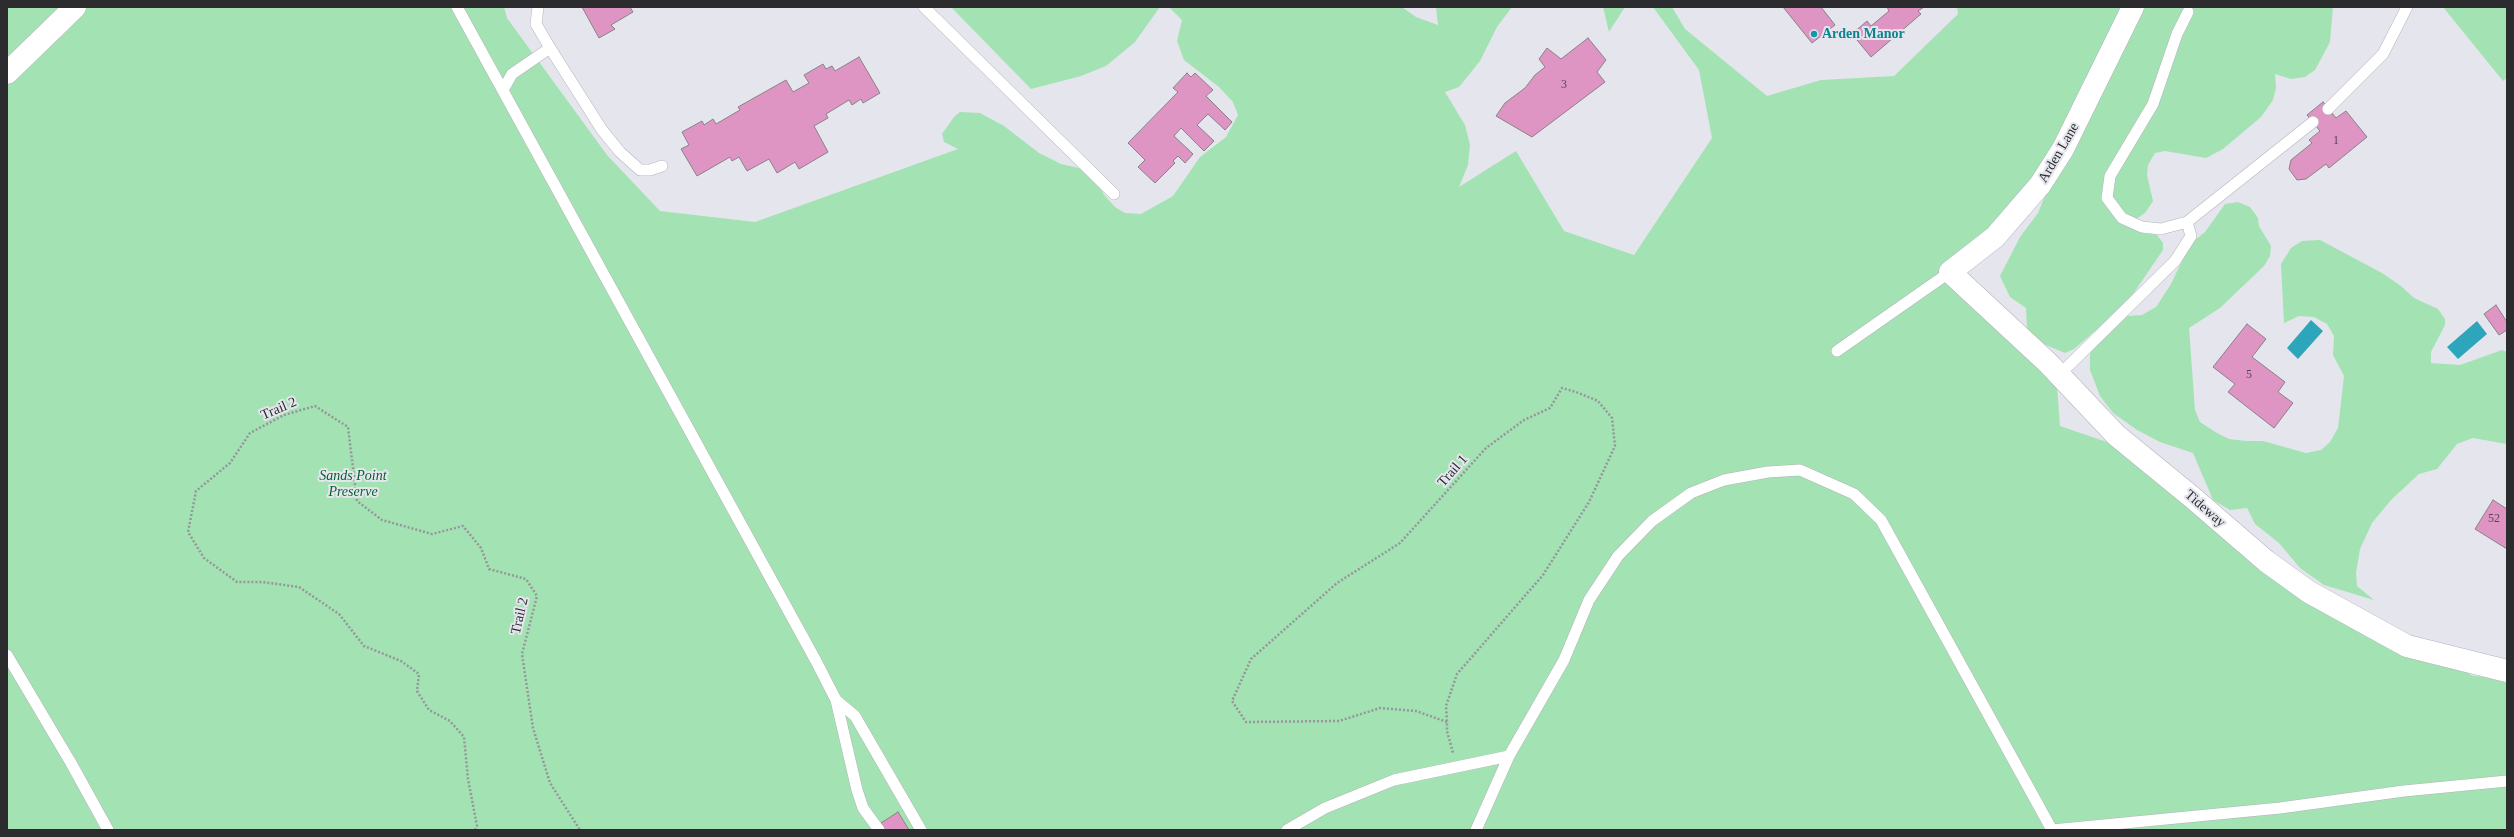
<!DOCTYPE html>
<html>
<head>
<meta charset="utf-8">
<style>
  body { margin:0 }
  #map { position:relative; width:2514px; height:837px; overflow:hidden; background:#e5e5ed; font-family:"Times New Roman",serif }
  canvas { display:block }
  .frame { position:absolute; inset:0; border:8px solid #2c2c2f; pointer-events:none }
</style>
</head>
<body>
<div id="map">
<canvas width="2514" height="837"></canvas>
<div class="frame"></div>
</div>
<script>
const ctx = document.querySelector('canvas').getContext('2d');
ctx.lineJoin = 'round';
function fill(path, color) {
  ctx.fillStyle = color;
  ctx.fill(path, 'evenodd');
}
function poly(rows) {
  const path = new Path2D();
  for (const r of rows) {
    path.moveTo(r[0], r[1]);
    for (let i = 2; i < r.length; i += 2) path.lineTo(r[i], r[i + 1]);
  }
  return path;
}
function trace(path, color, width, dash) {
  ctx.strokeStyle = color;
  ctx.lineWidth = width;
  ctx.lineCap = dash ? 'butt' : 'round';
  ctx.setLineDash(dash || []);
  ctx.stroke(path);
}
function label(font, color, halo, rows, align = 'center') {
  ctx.font = font + ' "Times New Roman",serif';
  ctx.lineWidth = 4;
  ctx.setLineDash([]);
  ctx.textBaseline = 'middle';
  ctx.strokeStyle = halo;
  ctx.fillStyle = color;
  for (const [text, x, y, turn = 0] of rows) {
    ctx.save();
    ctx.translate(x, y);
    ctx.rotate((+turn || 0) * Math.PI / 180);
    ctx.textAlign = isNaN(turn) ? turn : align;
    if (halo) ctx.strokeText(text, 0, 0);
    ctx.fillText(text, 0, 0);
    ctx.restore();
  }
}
fill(poly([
  [7,7,504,7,507,18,607,155,660,211,755,222,958,149,944,142,942,134,954,117,960,112,980,113,1004,126,1039,153,1061,164,1092,171,1104,195,1115,207,1125,213,1141,214,1173,196,1200,157,1226,137,1238,115,1233,102,1219,87,1184,60,1177,41,1182,20,1169,7,1402,7,1416,17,1438,25,1436,7,1512,7,1497,27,1480,61,1459,87,1445,92,1465,125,1470,145,1468,165,1459,187,1516,151,1564,231,1634,255,1712,138,1699,70,1653,7,1672,7,1685,29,1767,96,1821,80,1894,76,1958,14,1957,7,2333,7,2330,42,2315,70,2305,77,2291,79,2275,74,2276,88,2273,100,2261,117,2223,149,2206,158,2165,151,2155,153,2148,165,2147,175,2153,201,2145,213,2127,225,2142,233,2157,235,2163,243,2163,250,2131,297,2128,316,2142,315,2156,307,2171,284,2190,244,2205,232,2225,204,2238,202,2250,207,2258,218,2259,226,2271,246,2270,256,2264,266,2220,308,2189,328,2195,410,2200,422,2217,433,2229,439,2246,441,2263,441,2306,453,2321,450,2330,442,2338,428,2344,376,2333,355,2334,336,2327,324,2314,317,2299,316,2284,323,2281,264,2291,248,2302,241,2320,240,2382,273,2401,286,2414,298,2438,309,2445,319,2445,325,2431,352,2431,363,2460,365,2502,350,2507,352,2507,444,2473,438,2457,444,2437,469,2419,474,2391,500,2372,523,2360,549,2356,573,2357,586,2374,600,2324,585,2300,568,2279,543,2255,524,2247,508,2230,510,2213,500,2193,453,2160,442,2137,430,2113,413,2100,396,2090,370,2090,355,2095,331,2074,349,2065,353,2046,345,2027,330,2026,308,2010,297,2000,276,2020,237,2038,213,2047,191,1963,273,1958,288,1959,296,2057,386,2060,426,2110,443,2236,544,2473,676,2495,677,2507,683,2507,830,7,830],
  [951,7,1160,7,1135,42,1106,66,1081,76,1031,89],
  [1603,7,1625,7,1609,32],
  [2443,7,2507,7,2507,78,2503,81]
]), '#a3e3b3');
fill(poly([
  [2311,320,2323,331,2298,359,2287,348],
  [2477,321,2487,334,2458,359,2447,347]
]), '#2da6bb');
const building = poly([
  [582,7,630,7,633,12,611,25,615,29,599,38,582,7],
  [1783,7,1821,7,1835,25,1812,43,1783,7],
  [1924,7,1918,11,1921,14,1871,57,1852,34,1867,21,1871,26,1889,11,1887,7,1924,7],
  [1588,38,1606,60,1597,72,1605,82,1532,137,1496,116,1505,103,1525,88,1535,75,1545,67,1539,59,1547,48,1561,59,1588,38],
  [859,57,880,93,863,103,861,99,852,105,849,100,826,114,828,118,814,126,828,152,799,169,795,162,777,173,769,159,747,171,739,157,732,161,730,157,697,176,681,149,689,145,682,132,702,121,704,125,713,119,716,124,740,110,738,107,786,80,793,92,809,83,804,75,823,64,826,69,832,66,835,71,859,57],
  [1187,73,1191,77,1195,73,1213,90,1206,96,1232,122,1225,130,1208,114,1197,125,1214,141,1204,151,1181,128,1174,136,1193,154,1185,163,1178,156,1173,161,1175,163,1155,183,1138,167,1145,160,1128,143,1178,92,1173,88,1187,73],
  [2323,102,2336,118,2346,111,2367,137,2329,168,2326,164,2306,179,2297,180,2289,169,2291,160,2312,143,2309,140,2320,131,2307,115,2323,102],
  [2496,305,2507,322,2507,330,2499,335,2484,314,2496,305],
  [2247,324,2266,339,2252,357,2285,382,2278,392,2293,403,2274,428,2228,392,2235,384,2213,367,2247,324],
  [2493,500,2507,509,2507,549,2475,529,2493,500],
  [898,812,909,830,885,830,881,823,898,812]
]);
fill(building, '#df95c3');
trace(building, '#898186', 1);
const service = poly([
  [457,7,816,661,836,700,857,790,863,808,879,830],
  [538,7,536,24,550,48],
  [924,7,1114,194],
  [2188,12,2177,34,2153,104,2110,176,2107,198,2122,218,2142,227,2161,229,2187,222,2313,122],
  [503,90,512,74,550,48,602,130,620,152,640,170,650,170,662,166],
  [2328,109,2383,54,2407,7],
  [1837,351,1950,272],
  [2059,375,2175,261,2191,236,2187,222],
  [7,655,71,763,108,830],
  [836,700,855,716,921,830],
  [1287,830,1325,808,1394,780,1509,756],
  [1476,830,1509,756,1564,660,1589,600,1618,556,1652,521,1691,493,1724,480,1768,472,1800,470,1854,494,1881,520,2052,830],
  [2052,830,2280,808,2404,791,2507,781]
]);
const minor = poly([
  [2133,7,2063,149,2040,185,1995,237,1950,272,2048,363,2116,435,2193,498,2266,561,2309,592,2407,646,2507,671]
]);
const secondary = poly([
  [7,73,75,7]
]);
trace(service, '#b3b3bb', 12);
trace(minor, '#b3b3bb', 23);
trace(secondary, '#b3b3bb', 23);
trace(poly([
  [1447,722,1416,711,1380,708,1339,721,1246,722,1232,701,1251,659,1337,583,1400,543,1486,448,1524,420,1550,408,1562,388,1576,392,1598,401,1612,418,1615,446,1589,502,1543,575,1457,674,1446,706,1447,722,1447,731,1453,753],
  [475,830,477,826,468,779,464,737,450,721,429,710,417,691,419,674,401,661,364,646,339,614,299,587,262,582,237,582,204,558,188,532,196,491,230,463,250,433,284,415,315,406,348,427,357,501,382,520,432,534,463,526,481,548,489,569,526,579,537,596,522,654,533,728,550,783,580,830]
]), '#95959b', 2.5, [2, 2]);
trace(service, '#fff', 11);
trace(minor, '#fff', 22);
trace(secondary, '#fff', 22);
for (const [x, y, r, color] of [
  [1814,34,4,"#0f9aa8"]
]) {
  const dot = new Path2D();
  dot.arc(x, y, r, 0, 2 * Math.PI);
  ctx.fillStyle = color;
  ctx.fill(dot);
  trace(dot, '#e5e5ed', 1.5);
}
label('12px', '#594654', null, [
  ["3",1564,85],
  ["1",2336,141],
  ["5",2249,375],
  ["52",2494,519]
]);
label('bold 14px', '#0d838f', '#e5e5ed', [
  ["Arden Manor",1822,34]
], 'left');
label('14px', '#2c2c2f', '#e5e5ed', [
  ["Arden Lane",2059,153,-60],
  ["Trail 2",279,409,-23],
  ["Trail 1",1453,471,-49],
  ["Tideway",2205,509,41],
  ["Trail 2",520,616,-77]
]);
label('italic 14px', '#065f2f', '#e5e5ed', [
  ["Sands Point",353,476],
  ["Preserve",353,492]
]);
</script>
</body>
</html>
